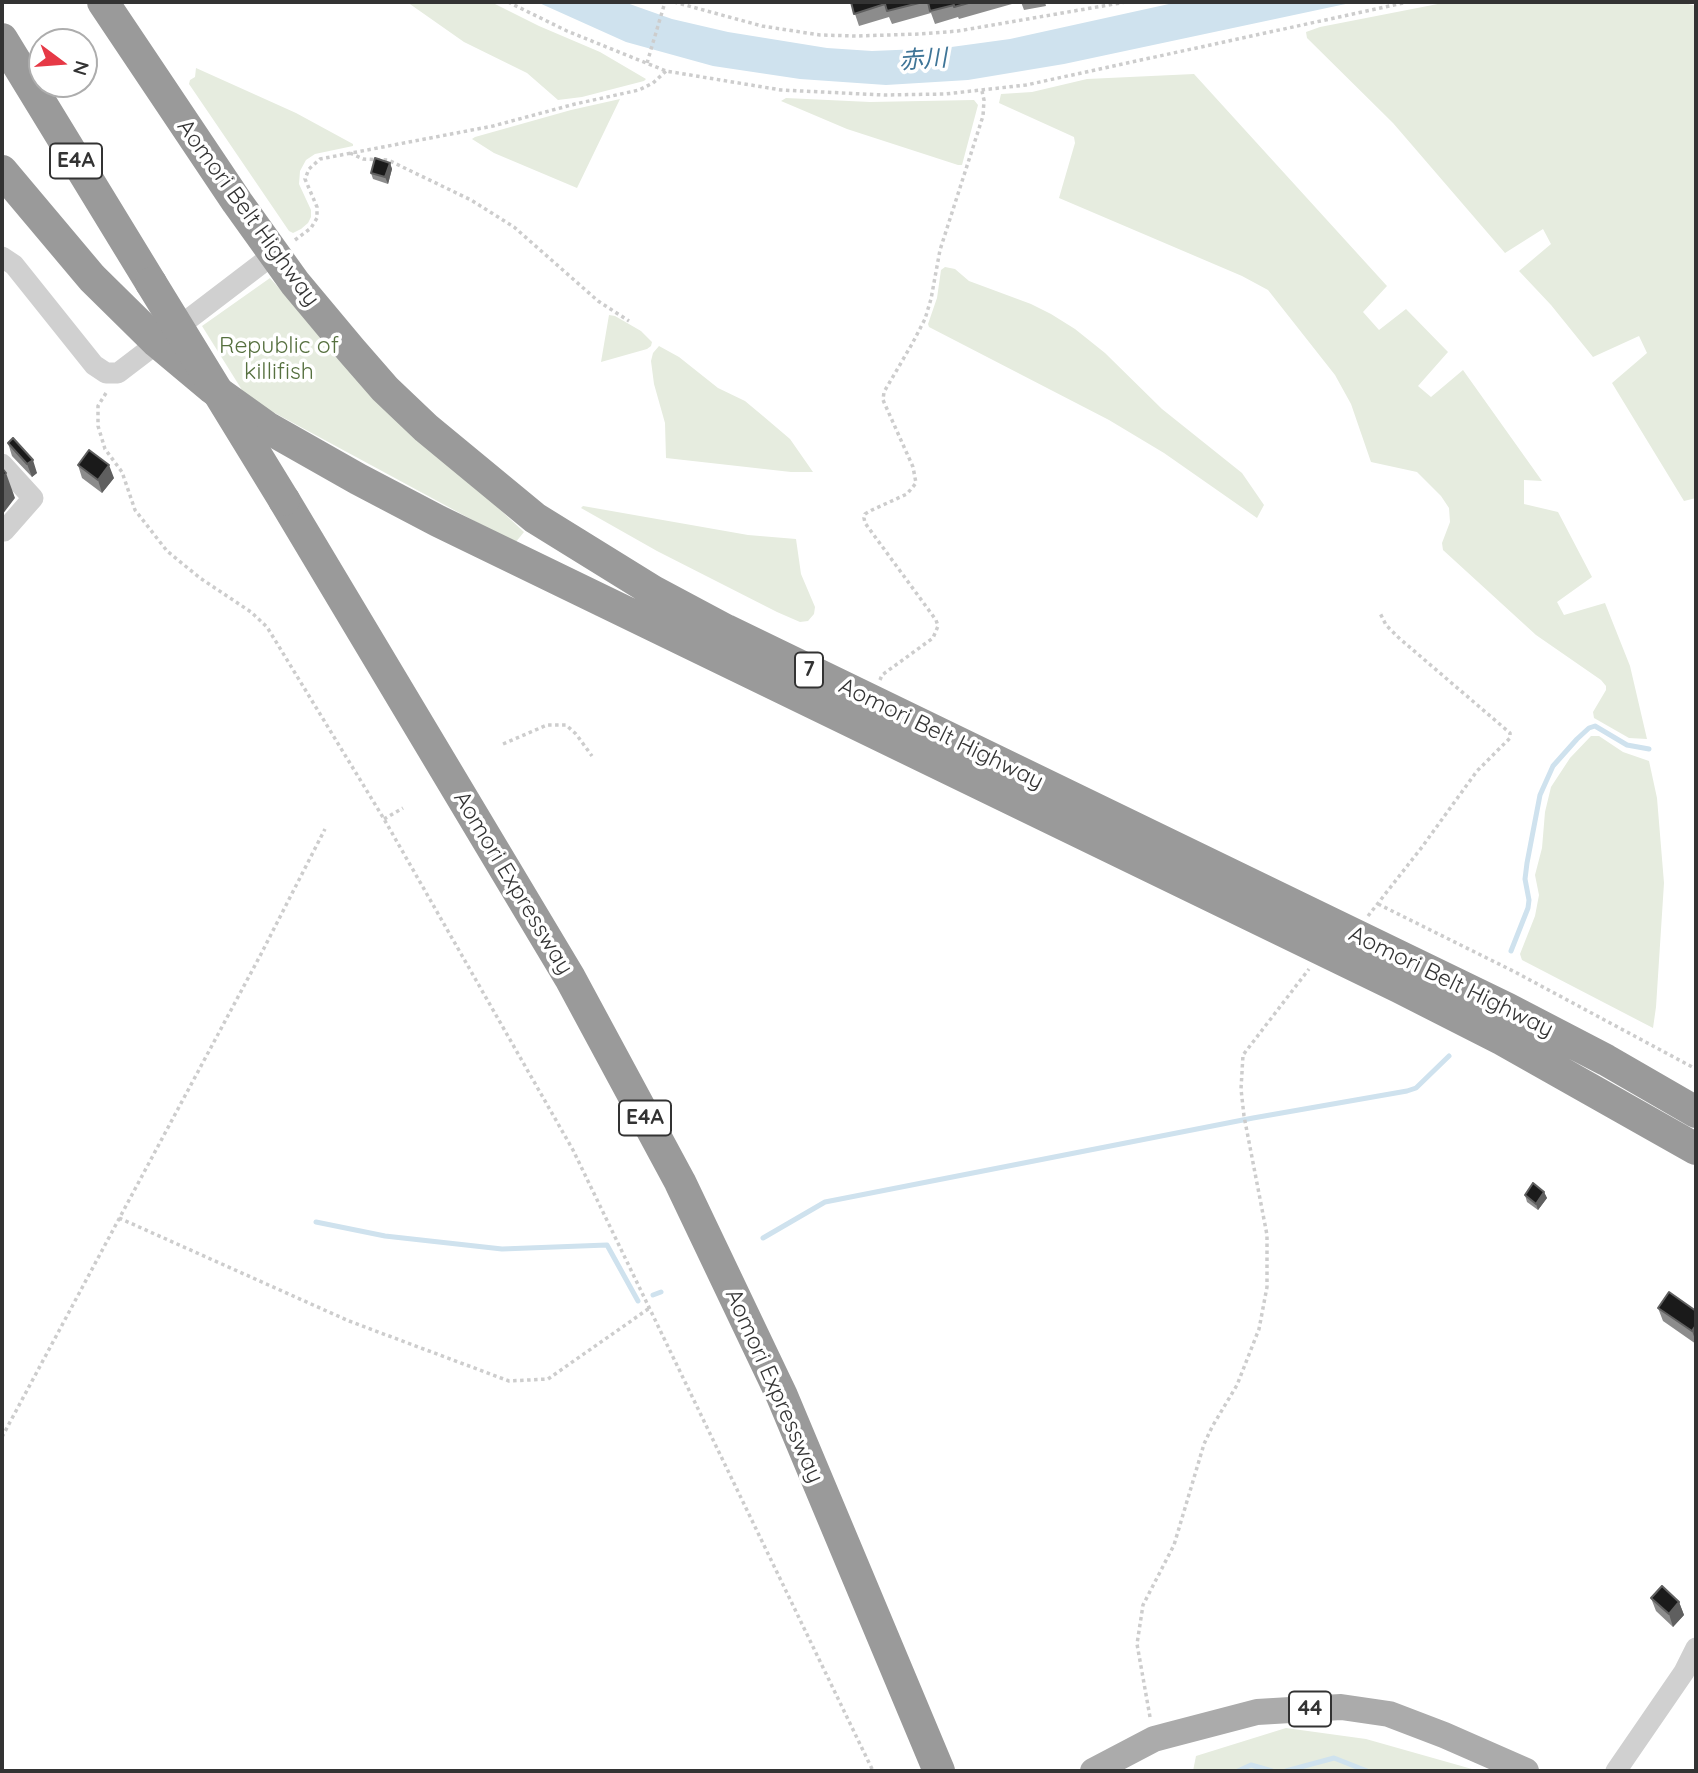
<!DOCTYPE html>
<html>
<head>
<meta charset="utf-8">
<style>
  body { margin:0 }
  #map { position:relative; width:1698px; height:1773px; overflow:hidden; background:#fff; font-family:Quicksand,sans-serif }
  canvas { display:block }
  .frame { position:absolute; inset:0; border:4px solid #333; pointer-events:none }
  .north { position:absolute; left:28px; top:28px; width:70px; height:70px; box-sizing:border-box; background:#fff; border:2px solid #adadad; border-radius:50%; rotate:106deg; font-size:19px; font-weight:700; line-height:28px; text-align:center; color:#333 }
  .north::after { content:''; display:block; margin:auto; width:24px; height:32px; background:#e63946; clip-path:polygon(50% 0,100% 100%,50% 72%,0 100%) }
</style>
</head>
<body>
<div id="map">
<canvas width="1698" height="1773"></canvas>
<div class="frame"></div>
<div class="north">N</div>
</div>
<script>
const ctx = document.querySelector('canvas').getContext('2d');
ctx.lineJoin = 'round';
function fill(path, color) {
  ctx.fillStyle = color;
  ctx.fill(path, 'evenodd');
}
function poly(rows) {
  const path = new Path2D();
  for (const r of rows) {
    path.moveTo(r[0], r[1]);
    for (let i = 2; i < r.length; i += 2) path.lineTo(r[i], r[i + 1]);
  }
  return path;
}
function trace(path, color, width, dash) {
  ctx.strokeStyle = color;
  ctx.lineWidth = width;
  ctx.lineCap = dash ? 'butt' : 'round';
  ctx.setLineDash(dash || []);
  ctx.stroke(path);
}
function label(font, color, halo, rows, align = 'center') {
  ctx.font = font + ' Quicksand,"Noto Sans JP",sans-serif';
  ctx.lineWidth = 7;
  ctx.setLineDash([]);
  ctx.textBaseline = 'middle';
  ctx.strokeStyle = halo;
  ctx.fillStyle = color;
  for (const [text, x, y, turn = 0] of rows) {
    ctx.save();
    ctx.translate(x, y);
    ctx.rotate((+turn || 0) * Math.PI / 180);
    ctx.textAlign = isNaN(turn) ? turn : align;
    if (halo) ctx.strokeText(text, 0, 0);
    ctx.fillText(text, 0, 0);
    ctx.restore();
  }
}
fill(poly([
  [407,2,491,2,539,26,600,52,646,79,644,81,582,97,558,100,527,73,464,42],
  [1448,2,1681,2,1696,6,1696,498,1684,501,1612,383,1647,353,1639,336,1593,357,1551,305,1519,271,1551,244,1543,229,1505,253,1393,123,1307,38,1306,32,1320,27],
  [196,68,296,113,353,144,353,146,315,154,306,160,300,171,299,184,311,210,311,217,308,223,301,229,293,233,289,231,189,84,190,80,195,77],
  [1194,74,1387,286,1363,312,1379,330,1406,309,1448,352,1418,386,1431,397,1463,370,1542,481,1524,480,1524,504,1558,512,1592,577,1557,602,1564,615,1605,603,1630,666,1647,739,1629,738,1594,718,1593,712,1606,690,1606,686,1601,680,1536,635,1443,550,1442,543,1450,522,1449,508,1441,496,1417,472,1371,462,1351,404,1335,375,1268,290,1242,276,1059,198,1075,143,1074,137,999,103,1001,94,1032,92,1087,79],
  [786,98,870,102,974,100,978,105,962,165,958,165,847,129,781,101],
  [620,99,577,188,494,153,472,139,475,137,571,110],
  [945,267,955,269,969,281,1031,304,1051,314,1075,329,1105,353,1162,409,1242,473,1264,505,1257,518,1164,453,1109,420,929,327,928,324,937,298,941,270],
  [270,278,359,378,524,532,515,543,247,398,202,326],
  [609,315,615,316,641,331,652,342,651,346,647,349,601,362],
  [659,346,679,357,718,388,745,401,763,416,790,439,813,472,791,472,666,458,665,423,654,384,651,361,653,353],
  [583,506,748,535,796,539,801,574,815,607,814,614,808,621,800,622,777,612,657,551,581,508],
  [1591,736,1599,736,1623,752,1649,761,1657,798,1664,883,1656,1007,1653,1028,1522,960,1520,954,1535,916,1539,895,1535,875,1542,848,1545,812,1551,787,1570,758],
  [1286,1728,1366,1739,1479,1771,1193,1771,1196,1756]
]), '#e6ecdf');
fill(poly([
  [537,2,624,2,672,19,728,32,827,48,872,51,944,48,1010,39,1178,2,1355,2,1064,64,968,80,886,85,800,79,713,66,626,42]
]), '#cfe2ee');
trace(poly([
  [1511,951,1528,908,1529,900,1525,879,1527,863,1540,795,1553,766,1577,739,1589,728,1595,726,1627,745,1649,749],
  [316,1222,385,1236,502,1249,607,1245,638,1301],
  [763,1238,825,1202,1253,1118,1407,1091,1416,1088,1449,1056],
  [653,1295,661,1292],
  [1238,1771,1251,1765,1272,1771],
  [1286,1771,1334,1758,1367,1771]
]), '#cfe2ee', 5);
trace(poly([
  [508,2,567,31,666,71,781,90,884,95,945,94,1026,85,1408,2],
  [674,2,762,26,820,35,856,36,920,34,958,31,1126,2],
  [647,63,665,2],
  [350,153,363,159,388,160,471,200,514,227,598,301,629,321],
  [295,240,311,228,317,218,317,207,305,179,309,169,320,159,493,126,575,104,639,90,653,83,666,71],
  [106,393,98,406,98,426,105,449,122,472,135,510,167,551,200,578,251,612,267,627,384,819,573,1150,873,1771],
  [880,680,882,675,933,638,938,626,936,620,865,523,864,518,865,514,872,510,907,494,916,483,913,467,883,400,884,392,912,344,925,319,931,299,940,250,983,116,984,100,982,91],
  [503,744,547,725,566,725,576,734,592,756],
  [384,819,403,808],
  [1378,904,1515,972,1696,1069],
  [1368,916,1422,847,1477,771,1510,738,1510,733,1399,638,1386,625,1380,613],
  [119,1218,349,1321,509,1381,548,1379,651,1307],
  [2,1437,260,956,325,829],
  [1150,1717,1137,1644,1143,1605,1174,1545,1204,1444,1212,1427,1237,1385,1259,1329,1267,1287,1267,1235,1244,1116,1241,1089,1243,1055,1309,969]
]), '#cdcdcd', 3.5, [3.5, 3.5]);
trace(poly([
  [2,257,14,265,94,365,106,373,118,373,274,254],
  [2,464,33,498,4,531],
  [1616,1771,1684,1672,1696,1648]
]), '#d0d0d0', 21);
trace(poly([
  [1093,1771,1154,1739,1169,1735,1257,1712,1341,1707,1389,1714,1444,1735,1526,1771]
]), '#ababab', 26);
trace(poly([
  [103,2,237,202,295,283,351,350,385,389,426,428,535,518,653,591,726,630,1508,1009,1606,1060,1696,1112],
  [2,39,151,283],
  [2,171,92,278,157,342,212,388,268,428,358,479,438,521,1399,987,1503,1040,1696,1149],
  [284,500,570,978,680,1182,782,1396,939,1771]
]), '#9a9a9a', 32);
trace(poly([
  [151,283,284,500]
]), '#9a9a9a', 32);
fill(poly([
  [851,2,1019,2,959,19,958,17,935,24,931,13,892,24,889,17,859,26],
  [1021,2,1045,2,1046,6,1024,10],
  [390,163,392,169,388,184,373,179,371,173],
  [8,443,37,473,32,477,12,456],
  [78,465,114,478,102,493,82,478],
  [1544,1192,1547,1198,1538,1210,1527,1202,1525,1195],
  [1658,1308,1696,1311,1696,1344,1663,1321],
  [1651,1598,1679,1602,1684,1615,1673,1627,1656,1611]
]), '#8c8c8c');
fill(poly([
  [390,163,392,169,388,184,385,177],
  [33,460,37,473,32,477,27,464],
  [109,465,114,478,102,493,98,480],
  [6,473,15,498,2,515,2,478],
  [1544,1192,1547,1198,1538,1210,1536,1204],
  [1696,1325,1696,1342,1692,1331],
  [1679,1602,1684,1615,1673,1627,1669,1614]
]), '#5f5f5f');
const building = poly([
  [851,2,923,2,887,11,885,4,854,14,851,2],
  [928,2,972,2,954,7,954,5,930,11,928,2],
  [375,158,390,163,385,177,371,173,375,158],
  [13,438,33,460,27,464,8,443,13,438],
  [89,450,109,465,98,480,78,465,89,450],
  [2,468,6,473,2,478,2,468],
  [1533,1183,1544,1192,1536,1204,1525,1195,1533,1183],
  [1669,1292,1696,1311,1696,1325,1692,1331,1658,1308,1669,1292],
  [1662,1586,1679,1602,1669,1614,1651,1598,1662,1586]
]);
fill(building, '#1a1a1a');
trace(building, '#5f5f5f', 2);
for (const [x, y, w] of [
  [76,161,52],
  [809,670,28],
  [645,1118,52],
  [1310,1709,42]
]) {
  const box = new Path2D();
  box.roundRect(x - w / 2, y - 17.5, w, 35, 5);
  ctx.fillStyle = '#fff';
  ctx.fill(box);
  trace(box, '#333', 2);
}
label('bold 21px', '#333', null, [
  ["E4A",76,161],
  ["7",809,670],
  ["E4A",645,1118],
  ["44",1310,1709]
]);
label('23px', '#333', '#fff', [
  ["Aomori Belt Highway",248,213,54],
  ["Aomori Belt Highway",941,734,26],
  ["Aomori Expressway",513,883,59],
  ["Aomori Belt Highway",1451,982,26],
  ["Aomori Expressway",774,1386,66]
]);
label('23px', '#56703f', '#fff', [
  ["Republic of",279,346],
  ["killifish",279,372]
]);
label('italic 24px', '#3f7597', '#fff', [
  ["赤川",923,60,-4]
]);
</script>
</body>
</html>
